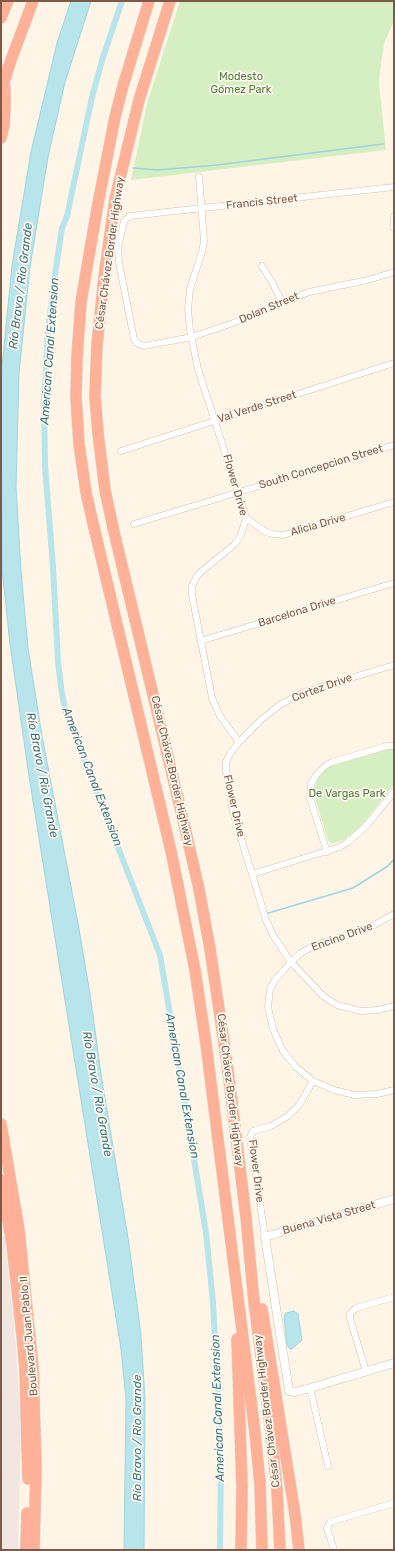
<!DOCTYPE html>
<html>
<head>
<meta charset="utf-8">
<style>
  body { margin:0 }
  #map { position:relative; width:395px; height:1551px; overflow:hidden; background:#fff5e6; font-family:Rubik,sans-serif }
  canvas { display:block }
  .frame { position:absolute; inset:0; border:2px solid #7c5a47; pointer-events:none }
</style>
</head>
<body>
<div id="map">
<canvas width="395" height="1551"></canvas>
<div class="frame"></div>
</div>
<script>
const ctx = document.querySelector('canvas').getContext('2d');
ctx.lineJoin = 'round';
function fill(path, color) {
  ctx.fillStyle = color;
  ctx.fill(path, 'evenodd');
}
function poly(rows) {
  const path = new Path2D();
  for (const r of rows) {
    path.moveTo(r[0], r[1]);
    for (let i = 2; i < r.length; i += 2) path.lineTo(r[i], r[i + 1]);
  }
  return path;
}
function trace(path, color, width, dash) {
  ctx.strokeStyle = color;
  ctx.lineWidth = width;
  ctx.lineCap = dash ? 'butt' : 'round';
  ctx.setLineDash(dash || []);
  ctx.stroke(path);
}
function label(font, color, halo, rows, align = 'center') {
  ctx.font = font + ' Rubik,sans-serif';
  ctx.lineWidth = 3.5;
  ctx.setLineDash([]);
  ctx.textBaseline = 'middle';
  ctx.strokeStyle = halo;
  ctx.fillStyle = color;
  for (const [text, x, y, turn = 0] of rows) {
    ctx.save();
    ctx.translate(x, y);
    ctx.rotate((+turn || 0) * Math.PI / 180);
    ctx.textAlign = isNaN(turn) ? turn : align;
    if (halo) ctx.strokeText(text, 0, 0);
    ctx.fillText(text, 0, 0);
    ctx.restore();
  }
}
fill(poly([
  [5,1236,16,1347,21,1433,18,1550,1,1550,1,1237]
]), '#efe7e0');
fill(poly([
  [180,1,394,1,394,20,384,44,380,71,379,84,386,150,131,180,147,104],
  [389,748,394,748,394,785,359,828,345,839,335,843,331,843,328,840,316,801,314,790,317,781,322,772,331,766]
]), '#d5efc2');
const water = poly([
  [71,1,91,1,65,82,48,157,30,267,19,373,16,487,21,571,28,648,42,736,78,923,90,994,101,1074,129,1244,141,1335,145,1400,144,1550,124,1550,126,1400,121,1349,29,776,10,644,2,569,1,377,12,265,31,152,57,43,71,1],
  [294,1311,298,1314,302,1340,292,1349,290,1349,287,1345,284,1316,286,1313,294,1311]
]);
fill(water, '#b8e4eb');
trace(water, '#9dd4de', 1);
trace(poly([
  [133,168,157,170,217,165,383,144],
  [265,914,353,888,388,866,394,859]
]), '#9dd4de', 1.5);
trace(poly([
  [122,1,103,57,92,97,75,178,67,216,62,228,54,281,48,330,44,402,45,466,53,567,58,662,62,694,66,714,160,955,187,1115,206,1233,213,1302,221,1454,220,1550]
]), '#b8e4eb', 6);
const street = poly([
  [199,177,204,241,202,252,190,289,188,309,190,330,198,369,246,518,241,535,234,545,202,571,197,576,192,586,192,595,212,698,220,716,239,742],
  [394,187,130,216,124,221,118,247,119,263,134,339,137,343,144,346,192,337,233,323,309,292,368,280,394,272],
  [394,216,394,228],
  [262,266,272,282,282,302],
  [121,451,394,363],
  [246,518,266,532,273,534,284,535,394,502],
  [134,524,394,445],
  [200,641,394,583],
  [394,665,307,691,281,704,262,719,239,742,230,754,226,762,226,770,233,812,266,920,273,935,291,962,323,996,337,1005,361,1011,378,1010,394,1006],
  [327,852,310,798,311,784,316,775,325,766,332,762,387,746,394,746],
  [252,874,340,847,348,842,366,826,394,792],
  [394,914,367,929,315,945,301,953,291,962,275,980,270,989,268,1007,273,1029,283,1051,296,1067,313,1081,334,1090,355,1095,377,1094,394,1090],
  [265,1237,250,1137,253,1131,271,1126,288,1116,299,1105,313,1081],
  [366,1372,350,1318,350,1314,356,1308,394,1297],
  [310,1388,328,1466],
  [334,1550,327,1528,330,1522,394,1503]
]);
const secondary = poly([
  [394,1199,265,1237,289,1391,295,1392,310,1388,394,1363]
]);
const highway = poly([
  [149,1,123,86,115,117,97,209,86,273,81,302,77,357,76,397,79,444,86,492,92,519,171,851,195,970,206,1044,255,1433,260,1483,262,1550],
  [170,1,139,100,115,199,104,277,97,345,95,396,98,433,105,490,114,532,185,828,199,889,210,949,227,1063,246,1217,254,1302,271,1432,277,1490,280,1550],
  [1,18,8,1],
  [1,70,5,88,5,108,4,125,1,138],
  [1,1124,19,1230,33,1368,36,1468,34,1550],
  [1,1180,12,1244,22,1335,25,1369,28,1479],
  [262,1309,295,1514,299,1550],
  [237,1339,242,1486,241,1550],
  [26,1550,27,1513]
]);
trace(street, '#d5bead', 7);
trace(secondary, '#d9bea9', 9);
trace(highway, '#ddd4cf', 12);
trace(street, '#fff', 6);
trace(secondary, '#fff', 8);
trace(highway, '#ffb197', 11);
const highwayBridge = poly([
  [1,92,11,60,33,1]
]);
trace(highwayBridge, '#ddd4cf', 12, []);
trace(highwayBridge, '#ffb197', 11);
label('11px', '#4f7d3b', '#fff9ef', [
  ["Modesto",241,77],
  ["Gómez Park",241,90],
  ["De Vargas Park",347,794]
]);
label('11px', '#7c5a47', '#fff9ef', [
  ["Francis Street",262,202,-6],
  ["César Chávez Border Highway",110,253,-82],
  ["Dolan Street",269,308,-23],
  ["Val Verde Street",257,407,-18],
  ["South Concepcion Street",321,467,-17],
  ["Flower Drive",235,485,74],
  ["Alicia Drive",318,525,-16],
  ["Barcelona Drive",297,612,-17],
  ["Cortez Drive",322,688,-20],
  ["César Chávez Border Highway",172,771,77],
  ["Flower Drive",234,806,77],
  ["Encino Drive",342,937,-20],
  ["César Chávez Border Highway",230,1090,83],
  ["Flower Drive",256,1171,83],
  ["Buena Vista Street",329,1218,-16],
  ["Boulevard Juan Pablo II",29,1336,-95],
  ["César Chávez Border Highway",267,1411,-97]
]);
label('italic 12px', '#397682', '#fff9ef', [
  ["Río Bravo / Rio Grande",21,286,-83],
  ["American Canal Extension",50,351,-86],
  ["Río Bravo / Rio Grande",42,775,79],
  ["American Canal Extension",92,777,69],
  ["American Canal Extension",182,1086,80],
  ["Río Bravo / Rio Grande",97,1094,80],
  ["American Canal Extension",218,1408,-92],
  ["Río Bravo / Rio Grande",138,1438,-90]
]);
</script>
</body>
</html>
